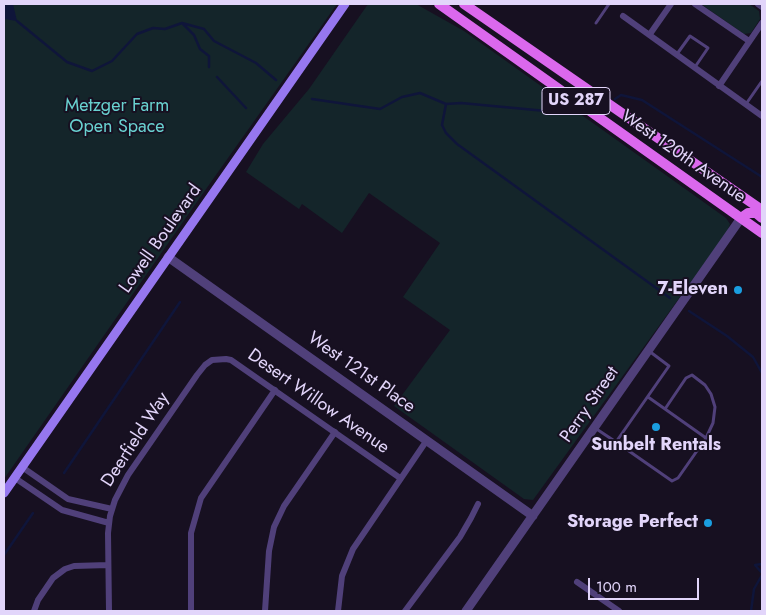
<!DOCTYPE html>
<html>
<head>
<meta charset="utf-8">
<style>
  body { margin:0 }
  #map { position:relative; width:766px; height:615px; overflow:hidden; background:#171021; font-family:Jost,sans-serif }
  canvas { display:block }
  .frame { position:absolute; inset:0; border:5px solid #e2d5fa; pointer-events:none }
  .scale { position:absolute; left:588px; top:578px; width:111px; height:22px; box-sizing:border-box; border:2px solid #e2d5fa; border-top:0; padding-left:6px; font-size:15px; line-height:18px; white-space:nowrap; color:#e2d5fa; -webkit-text-stroke:4px #171021; paint-order:stroke }
</style>
</head>
<body>
<div id="map">
<canvas width="766" height="615"></canvas>
<div class="frame"></div>
<div class="scale">100 m</div>
</div>
<script>
const ctx = document.querySelector('canvas').getContext('2d');
ctx.lineJoin = 'round';
function fill(path, color) {
  ctx.fillStyle = color;
  ctx.fill(path, 'evenodd');
}
function poly(rows) {
  const path = new Path2D();
  for (const r of rows) {
    path.moveTo(r[0], r[1]);
    for (let i = 2; i < r.length; i += 2) path.lineTo(r[i], r[i + 1]);
  }
  return path;
}
function trace(path, color, width, dash) {
  ctx.strokeStyle = color;
  ctx.lineWidth = width;
  ctx.lineCap = dash ? 'butt' : 'round';
  ctx.setLineDash(dash || []);
  ctx.stroke(path);
}
function label(font, color, halo, rows, align = 'center') {
  ctx.font = font + ' Jost,sans-serif';
  ctx.lineWidth = 4;
  ctx.setLineDash([]);
  ctx.textBaseline = 'middle';
  ctx.strokeStyle = halo;
  ctx.fillStyle = color;
  for (const [text, x, y, turn = 0] of rows) {
    ctx.save();
    ctx.translate(x, y);
    ctx.rotate((+turn || 0) * Math.PI / 180);
    ctx.textAlign = isNaN(turn) ? turn : align;
    if (halo) ctx.strokeText(text, 0, 0);
    ctx.fillText(text, 0, 0);
    ctx.restore();
  }
}
fill(poly([
  [4,4,337,4,199,199,4,479],
  [368,4,416,4,464,31,726,218,730,224,727,232,533,500,524,499,394,406,450,330,403,297,440,243,369,193,342,233,302,204,299,209,246,172,263,144,309,89],
  [701,4,749,4,759,11,760,19,751,33,744,34]
]), '#14252a');
fill(poly([
  [4,4,13,4,17,21,4,19]
]), '#0f153a');
trace(poly([
  [17,21,67,62,92,71,112,61,137,34,153,28,165,29,182,23,204,29,214,41,256,63,276,80],
  [183,24,194,35,200,49,209,56,209,67],
  [217,77,246,108],
  [312,99,380,109,402,97,420,93,446,104,461,103,546,111,569,107],
  [615,99,621,95,642,100,762,177],
  [446,104,442,125,446,133,457,144,670,298],
  [689,311,727,336,753,357,762,373],
  [64,473,180,302],
  [4,555,33,513],
  [762,564,755,565,762,573],
  [751,611,754,589,762,575]
]), '#0f153a', 2.5);
trace(poly([
  [596,23,609,4],
  [677,54,690,36,708,48,695,67],
  [746,104,762,81],
  [648,397,665,409],
  [595,428,616,442,669,366,649,351],
  [616,442,672,481,678,478,706,438,713,423,715,407,711,394,705,385,692,375,686,378,665,409,706,438]
]), '#50407a', 3);
trace(poly([
  [695,4,749,41],
  [758,4,762,7],
  [623,16,762,116],
  [650,34,671,4],
  [719,86,762,23],
  [22,467,68,499,112,509],
  [15,478,62,510,109,523],
  [577,582,619,611],
  [34,611,38,600,53,578,65,569,74,566,108,565],
  [109,611,108,533,110,516,115,500,128,475,197,375,205,365,212,360,226,359,231,360,400,478],
  [191,611,191,533,201,498,275,390],
  [265,611,269,551,274,527,284,506,335,432],
  [338,611,342,576,353,549,427,440],
  [405,611,460,537,471,518,478,504]
]), '#50407a', 6);
trace(poly([
  [168,257,533,516],
  [466,611,741,218]
]), '#50407a', 9);
trace(poly([
  [4,493,345,4]
]), '#9677ef', 9);
trace(poly([
  [439,4,762,233],
  [464,4,762,210],
  [741,218,748,213,756,213,762,218]
]), '#db68ed', 10);
for (const [x, y, r, color] of [
  [738,290,5,"#1a9ee0"],
  [656,427,5,"#1a9ee0"],
  [708,523,5,"#1a9ee0"]
]) {
  const dot = new Path2D();
  dot.arc(x, y, r, 0, 2 * Math.PI);
  ctx.fillStyle = color;
  ctx.fill(dot);
  trace(dot, '#171021', 2);
}
for (const [x, y, w] of [
  [576,101,68]
]) {
  const box = new Path2D();
  box.roundRect(x - w / 2, y - 13.5, w, 27, 4);
  ctx.fillStyle = '#171021';
  ctx.fill(box);
  trace(box, '#e2d5fa', 1);
}
label('bold 16px', '#e2d5fa', null, [
  ["US 287",576,101]
]);
label('18px', '#69d1d0', '#171021', [
  ["Metzger Farm",117,107],
  ["Open Space",117,128]
]);
label('18px', '#e2d5fa', '#171021', [
  ["West 120th Avenue",683,157,35],
  ["Lowell Boulevard",161,239,-55],
  ["West 121st Place",361,373,35],
  ["Desert Willow Avenue",318,402,35],
  ["Perry Street",590,405,-55],
  ["Deerfield Way",136,440,-57]
]);
label('bold 18px', '#e2d5fa', '#171021', [
  ["7-Eleven",728,290],
  ["Sunbelt Rentals",656,446,"center"],
  ["Storage Perfect",698,523]
], 'right');
</script>
</body>
</html>
